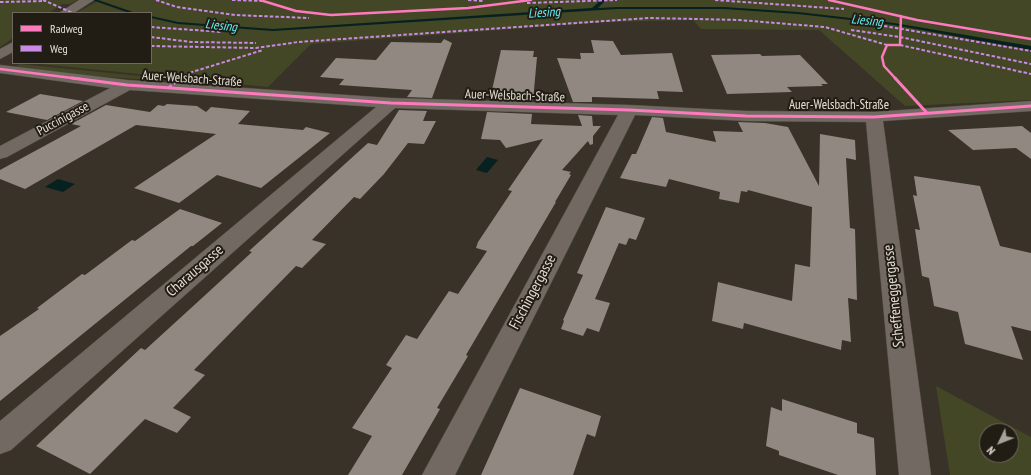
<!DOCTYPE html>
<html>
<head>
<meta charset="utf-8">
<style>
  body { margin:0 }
  #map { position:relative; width:1031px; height:475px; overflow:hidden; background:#383228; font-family:"PT Sans Narrow",sans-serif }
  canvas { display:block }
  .legend { position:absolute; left:12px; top:12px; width:140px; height:52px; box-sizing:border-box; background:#211c14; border:1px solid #6f6960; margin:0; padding:5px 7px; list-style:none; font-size:12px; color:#e4ddd2 }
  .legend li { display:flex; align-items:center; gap:8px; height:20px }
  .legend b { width:20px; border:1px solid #6f6960 }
  .north { position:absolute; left:979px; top:423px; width:40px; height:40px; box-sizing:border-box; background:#211c14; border:1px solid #6f6960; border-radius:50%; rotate:227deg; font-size:11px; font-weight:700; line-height:16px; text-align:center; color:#e4ddd2 }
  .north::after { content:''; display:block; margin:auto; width:14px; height:18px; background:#a8a196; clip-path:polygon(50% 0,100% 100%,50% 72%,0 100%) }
</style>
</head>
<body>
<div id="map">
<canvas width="1031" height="475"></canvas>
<ul class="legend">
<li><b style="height:5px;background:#fd7abc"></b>Radweg</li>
<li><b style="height:5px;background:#ca8be6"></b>Weg</li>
</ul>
<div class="north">N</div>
</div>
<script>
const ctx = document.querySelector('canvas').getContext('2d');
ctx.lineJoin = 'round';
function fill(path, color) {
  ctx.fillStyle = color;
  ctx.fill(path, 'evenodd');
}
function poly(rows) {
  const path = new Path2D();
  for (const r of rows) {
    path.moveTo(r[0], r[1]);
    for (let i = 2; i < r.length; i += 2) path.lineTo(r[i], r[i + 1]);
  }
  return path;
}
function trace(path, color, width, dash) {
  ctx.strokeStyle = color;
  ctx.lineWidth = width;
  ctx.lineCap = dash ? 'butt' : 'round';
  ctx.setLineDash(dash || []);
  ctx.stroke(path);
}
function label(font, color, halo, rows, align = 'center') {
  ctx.font = font + ' "PT Sans Narrow",sans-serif';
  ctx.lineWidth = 4;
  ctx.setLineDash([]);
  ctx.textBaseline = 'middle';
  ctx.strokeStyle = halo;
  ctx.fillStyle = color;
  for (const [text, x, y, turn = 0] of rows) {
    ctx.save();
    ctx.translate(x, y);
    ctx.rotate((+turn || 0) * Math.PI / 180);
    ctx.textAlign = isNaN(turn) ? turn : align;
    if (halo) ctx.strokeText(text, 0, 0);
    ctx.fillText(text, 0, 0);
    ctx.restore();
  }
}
fill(poly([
  [0,0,77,0,70,4,62,4,49,13,13,13,13,38,0,47],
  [100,0,1031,0,1031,100,905,106,819,30,701,29,693,20,607,22,311,44,268,87,30,63,151,63,151,13,76,13],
  [20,64,150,77,152,80,77,75,15,67],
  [936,386,1031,437,1031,475,950,475],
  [987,431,1011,431,1011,455,987,455]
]), '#434725');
fill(poly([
  [487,157,498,160,487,173,476,170],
  [58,179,75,184,63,192,45,187]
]), '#062120');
fill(poly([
  [92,0,98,0,136,13,129,13,92,0],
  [601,0,606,0,598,8,617,7,724,7,798,12,894,23,1031,46,1031,50,894,25,798,14,724,9,617,9,273,31,178,24,151,18,151,16,178,22,273,29,592,8,601,0]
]), '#062120');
fill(poly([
  [444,39,452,43,432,98,407,97,412,90,339,85,344,79,320,77,336,58,376,60,391,42,441,43],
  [591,40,613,41,621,55,672,53,683,92,657,91,659,99,592,97,592,102,573,102,557,58,581,59,580,53,594,53],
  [501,50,534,51,533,57,537,57,533,101,490,99],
  [760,54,762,56,800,55,828,84,821,84,823,86,787,87,792,92,727,94,711,55],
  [40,94,83,101,47,120,6,112],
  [167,104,197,106,206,112,211,107,250,111,238,124,303,130,306,127,330,133,261,188,217,175,179,203,134,188,216,134,136,125,25,189,0,179,0,170,81,126,71,124,106,105,150,112,158,105,164,106],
  [399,110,427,111,423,121,436,121,424,144,408,143,384,174,360,199,354,197,312,240,326,244,302,268,296,266,194,370,205,375,173,408,191,417,177,433,145,419,90,474,36,446,141,348,145,350,202,298,252,252,249,251,368,143,377,145],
  [487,112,532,114,531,124,582,126,578,115,592,116,593,126,601,126,593,136,593,144,590,145,588,141,562,170,571,172,569,174,571,175,555,202,556,202,466,355,468,356,437,408,440,409,402,475,348,475,372,436,352,428,392,368,386,365,406,335,417,339,449,291,458,294,487,251,476,248,478,242,512,191,508,190,543,139,506,148,500,140,481,139],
  [652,117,663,118,666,132,716,142,713,131,743,132,738,122,765,123,788,127,819,186,820,134,855,140,856,160,846,158,850,228,855,229,857,300,848,298,851,342,842,340,841,350,744,323,743,329,712,321,718,282,792,301,795,264,810,267,812,207,748,190,747,192,741,191,739,203,719,199,720,192,669,179,666,187,620,178,632,154,636,154],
  [1022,126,1031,133,1031,159,1016,148,973,150,948,130],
  [914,176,980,186,1000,246,1031,253,1031,331,1011,326,1023,360,965,344,958,312,934,306,929,278,922,276,915,229,920,230,913,195,917,196],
  [606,207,645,218,636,240,629,238,626,245,619,243,595,299,610,303,599,332,587,328,583,336,561,329,564,321,563,320,583,275,577,273],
  [180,209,222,223,193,246,191,246,0,401,0,336,39,309,37,308,82,274,85,275,132,240,135,241],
  [520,388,601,416,595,437,587,434,573,475,481,475],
  [782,399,857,423,857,433,874,438,876,475,838,475,779,455,779,451,766,446,771,407,782,411]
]), '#908881');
const street = poly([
  [79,0,94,0,74,13,59,13,79,0],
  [13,42,13,52,0,59,0,49,13,42],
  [0,65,127,80,391,98,629,105,746,111,874,112,1031,101,1031,111,883,121,931,475,899,475,866,122,746,121,635,115,455,475,422,475,618,115,395,108,11,450,0,454,0,421,376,107,130,90,7,157,0,159,0,146,110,88,0,73,0,65]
]);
trace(street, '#524d45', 1);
fill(street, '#716962');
trace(poly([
  [43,0,73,13],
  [156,0,177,7,235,15,309,18],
  [232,0,264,1],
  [468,0,484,1],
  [715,0,844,9],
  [0,2,46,1],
  [527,3,617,0],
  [884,26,1031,51],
  [151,27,222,32],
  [851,30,900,37,1031,64],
  [151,37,191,42,256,43],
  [900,45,1031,74],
  [151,46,256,48,298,42,650,18,739,20,825,27,887,45],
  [181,79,189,73,263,50]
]), '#ca8be6', 2, [3.5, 2]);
trace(poly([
  [168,88,182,78]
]), '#ca8be6', 2.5, [4.5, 2.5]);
trace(poly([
  [260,0,296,11,331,15,468,8,531,0],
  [829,0,917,20,1031,39],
  [0,69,80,79],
  [896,79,884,66,882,57,887,45,900,45,901,16]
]), '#fd7abc', 2.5);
trace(poly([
  [72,78,127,85,391,103,629,110,746,116,874,117,1031,106],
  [895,78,927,113]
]), '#fd7abc', 3);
label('italic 13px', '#60ebed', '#211c14', [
  ["Liesing",544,13,-4],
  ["Liesing",867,21,5],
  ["Liesing",221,26,6]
]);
label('13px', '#e4ddd2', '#211c14', [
  ["Auer-Welsbach-Straße",192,79,4],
  ["Auer-Welsbach-Straße",515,96,2],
  ["Auer-Welsbach-Straße",839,105],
  ["Puccinigasse",63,119,-28]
]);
label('15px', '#e4ddd2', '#211c14', [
  ["Charausgasse",195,271,-41],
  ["Fischingergasse",533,292,-62],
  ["Scheffeneggergasse",894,296,-96]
]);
</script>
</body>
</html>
